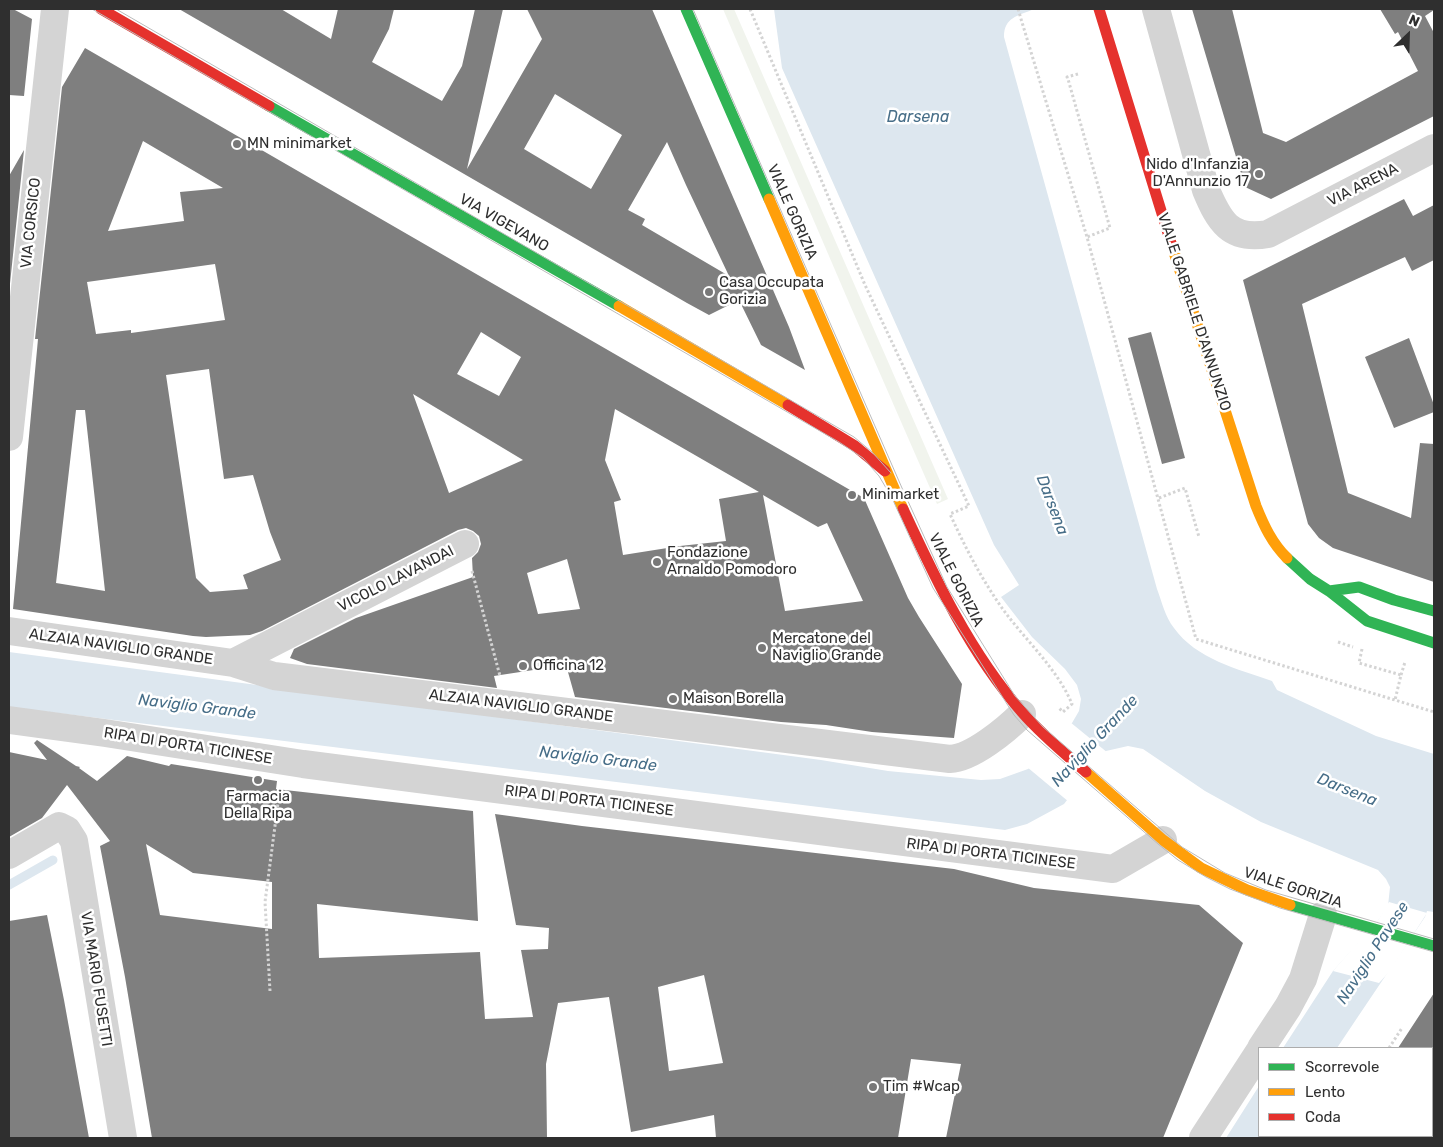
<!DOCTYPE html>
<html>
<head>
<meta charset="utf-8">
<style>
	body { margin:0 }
	#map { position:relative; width:1443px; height:1147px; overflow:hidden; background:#fff; font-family:Rubik,sans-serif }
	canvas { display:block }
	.frame { position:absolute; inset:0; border:10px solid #2f2f2f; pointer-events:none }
	.legend { position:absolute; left:1258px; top:1047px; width:175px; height:90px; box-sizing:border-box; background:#fff; border:1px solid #acacac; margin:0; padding:6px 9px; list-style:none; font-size:15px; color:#2f2f2f }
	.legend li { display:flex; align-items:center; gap:10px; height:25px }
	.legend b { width:25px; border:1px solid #acacac }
	.north { position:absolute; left:1383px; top:10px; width:50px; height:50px; -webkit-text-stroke:4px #fff; paint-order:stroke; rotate:24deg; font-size:14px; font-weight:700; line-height:20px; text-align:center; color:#2f2f2f }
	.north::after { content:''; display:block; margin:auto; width:18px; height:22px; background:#2f2f2f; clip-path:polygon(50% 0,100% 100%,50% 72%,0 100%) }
</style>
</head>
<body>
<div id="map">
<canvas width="1443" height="1147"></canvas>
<div class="frame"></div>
<ul class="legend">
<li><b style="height:6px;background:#30b455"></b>Scorrevole</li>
<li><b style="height:6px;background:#ff9f0a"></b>Lento</li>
<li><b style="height:6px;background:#e5322d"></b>Coda</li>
</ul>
<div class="north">N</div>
</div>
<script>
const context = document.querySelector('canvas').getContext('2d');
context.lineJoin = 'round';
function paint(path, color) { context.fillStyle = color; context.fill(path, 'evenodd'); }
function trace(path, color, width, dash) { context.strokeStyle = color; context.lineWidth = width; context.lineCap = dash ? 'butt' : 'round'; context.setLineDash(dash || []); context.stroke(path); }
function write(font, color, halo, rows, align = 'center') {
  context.font = font + ' Rubik,sans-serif'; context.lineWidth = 5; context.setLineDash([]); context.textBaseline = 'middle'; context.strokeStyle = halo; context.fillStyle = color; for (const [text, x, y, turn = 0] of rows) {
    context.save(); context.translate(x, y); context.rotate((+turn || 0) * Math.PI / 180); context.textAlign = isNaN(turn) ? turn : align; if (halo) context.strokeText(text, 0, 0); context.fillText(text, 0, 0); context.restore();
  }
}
const green = new Path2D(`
	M723,9H734L948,499L937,504L850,305Z`);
const water = new Path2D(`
	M774,9H1034C1018,16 1004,17 1004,37L1157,589C1162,602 1165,617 1174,628C1196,659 1238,669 1272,681L1277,690L1376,736L1434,754V912L1427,911L1425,917C1396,961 1366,1004 1337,1048H1283L1333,971L1377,922L1388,906L1390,887L1386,879L1378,870L1261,822L1205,791L1143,749L1128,746L1106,751L1101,756L1064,804L1027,824L1005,830L9,707V652L821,760L888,771L981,780L1000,779L1028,769L1038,761L1072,723L1079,711L1081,699L1077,685L1065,669L1032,637L1001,597L1019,585L994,545L782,68Z
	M1259,1086V1136H1280L1278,1138H1226Z`);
const pier = new Path2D(`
	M1070,722L1108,753L1103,758L1069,802L1027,767Z
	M1389,902L1427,913L1390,971L1379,983L1333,971L1366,933L1377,922Z`);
const stream = new Path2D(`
	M9,885L53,860`);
const building = new Path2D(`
	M9,9H13L32,19L24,96L9,95Z
	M179,9H281L331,39L338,9H394L389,29L372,62L442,101L462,66L475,9H503L467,169L542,39L527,9H652L789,327L805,370L761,345L739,300L709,315L687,303ZM555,94L622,135L591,189L524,149ZM667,142L686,185L729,276L642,225L645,219L628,210Z
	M1192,9H1232L1263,133L1286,142L1418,71L1398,32L1395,34L1380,9H1434V10L1425,16L1434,33V116L1271,199L1245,187Z
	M85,48L864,498L908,598L919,617L962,684L954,738L872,732L826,725L781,722L575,697L566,665L494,676L497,688L307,664L290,658L294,649L356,618L473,577L472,558L478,552L481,544L479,536L473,531L466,528L458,530L262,631L250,635L206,637L193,636L13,609L38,339H35L62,87ZM143,141L223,188L180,192L184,221L108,231ZM215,264L225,320L131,333V330L96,334L87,282ZM481,332L521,357L499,396L457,374ZM209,369L224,479L253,475L270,532L281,560L243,575L248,589L210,592L196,578L166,375ZM413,394L523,460L449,493ZM615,409L759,492L719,499L726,541L680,546L623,555L614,502L621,500L605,460ZM76,410H85L105,591L56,583ZM763,495L818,527L827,523L863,601L785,611ZM567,559L580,609L538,614L527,573Z
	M24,150L9,293V176Z
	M1404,199L1413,216L1434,205V260L1412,271L1405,257L1302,304L1348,493L1411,518L1420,443L1434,444V582L1333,548L1319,538L1308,524L1243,280Z
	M1151,332L1185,458L1162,464L1128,338Z
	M1409,338L1434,405V412L1394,428L1365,357Z
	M37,740L76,766L80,767L79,768L97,781L127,756L169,766L171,764L277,781L276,789L473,811L478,921L317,904L319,958L480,952L485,1019L533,1017L521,950L548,949L549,928L516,925L495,814L582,826L954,869L1034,888L1199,905L1243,943L1163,1138H946L961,1064L911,1059L898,1138H716L714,1115L631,1132L609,997L558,1003L546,1064L547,1138H152L125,977L100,846L110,841L67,785L42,818L9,837V752L47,760L34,743ZM146,844L193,873L272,882V929L160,915ZM704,975L723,1063L669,1071L658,987Z
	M47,915L64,1000L89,1138H9V921Z
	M1434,993V1048H1398Z`);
const path = new Path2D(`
	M750,9L865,285L969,506L950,514C965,547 981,578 1002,608C1025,640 1057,668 1072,704L1063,712L1058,707
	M1018,9L1087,237L1196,639L1434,712
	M1078,74L1067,77L1068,79L1110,228L1087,237
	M1159,498L1185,488L1199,537
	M472,571L500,676
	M1338,642L1353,647
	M1362,649L1359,663L1401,675L1395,700
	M1401,675L1405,662
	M270,991L265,902L278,803
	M1389,1048L1402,1028`);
const street = new Path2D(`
	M1156,9L1206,190C1219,221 1230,241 1268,234L1434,148
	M9,437L55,9
	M9,631L233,663L274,676L950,759C972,758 1006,730 1022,714
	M233,663L465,544
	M9,720L105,733L303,764L1113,869L1163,840
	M9,855L59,826L67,830L74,841L123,1138
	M1261,1048L1288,1007L1303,979L1323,915
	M1203,1138L1259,1052`);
const fast = new Path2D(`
	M686,9L769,199
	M269,106L619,306
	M1287,558L1310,579L1329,591L1367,621L1434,643
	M1329,591L1359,587L1394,600L1434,611
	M1290,905L1434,946`);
const slow = new Path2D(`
	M769,199L903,509
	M1171,243L1256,506C1264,526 1272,543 1287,558
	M619,306L788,405
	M1086,772L1163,840L1201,868L1247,890L1290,905`);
const jam = new Path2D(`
	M101,9L269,106
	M1099,9L1171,243
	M788,405L855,446L885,471
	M903,509C936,580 970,653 1022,712C1041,734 1064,753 1086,772`);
const tram = new Path2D(`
	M92,9L839,442L863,458L879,476L892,498L933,588L1014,715L1027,730L1158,844L1178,860L1206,877L1230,889L1280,908L1434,952
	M116,9L854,437L872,452L891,473
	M693,9L902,488L947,587L1015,696L1043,727L1182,847L1225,873L1266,890L1434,939`);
const markers = [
	[237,144,5,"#787878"],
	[1259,174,5,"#787878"],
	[709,292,5,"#787878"],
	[852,495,5,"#787878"],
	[657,562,5,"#787878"],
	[762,648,5,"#787878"],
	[523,666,5,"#787878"],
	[673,699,5,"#787878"],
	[258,780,5,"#787878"],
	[873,1087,5,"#787878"]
];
const poiNames = [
	["MN minimarket",247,144],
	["Nido d'Infanzia",1249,165,"right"],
	["D'Annunzio 17",1249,182,"right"],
	["Casa Occupata",719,283],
	["Gorizia",719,300],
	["Minimarket",862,495],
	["Fondazione",667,553],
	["Arnaldo Pomodoro",667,570],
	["Mercatone del",772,639],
	["Naviglio Grande",772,656],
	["Officina 12",533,666],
	["Maison Borella",683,699],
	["Farmacia",258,797,"center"],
	["Della Ripa",258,814,"center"],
	["Tim #Wcap",883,1087]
];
const streetNames = [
	["VIA ARENA",1363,185,-27],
	["VIALE GORIZIA",792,212,66],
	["VIA CORSICO",31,223,-84],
	["VIA VIGEVANO",504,223,30],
	["VIALE GABRIELE D'ANNUNZIO",1194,312,72],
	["VICOLO LAVANDAI",396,579,-27],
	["VIALE GORIZIA",956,580,63],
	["ALZAIA NAVIGLIO GRANDE",121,647,8],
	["ALZAIA NAVIGLIO GRANDE",521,706,7],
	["RIPA DI PORTA TICINESE",188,746,9],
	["RIPA DI PORTA TICINESE",589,801,7],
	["RIPA DI PORTA TICINESE",991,854,7],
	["VIALE GORIZIA",1293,888,18],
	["VIA MARIO FUSETTI",96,979,81]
];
const waterNames = [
	["Darsena",918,117],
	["Darsena",1052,505,69],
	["Naviglio Grande",197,707,7],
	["Naviglio Grande",1095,741,-47],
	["Naviglio Grande",598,759,7],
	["Darsena",1347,790,22],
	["Naviglio Pavese",1373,953,-57]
];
paint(green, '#f1f4ed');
paint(water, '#dde7ef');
paint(pier, '#fff');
trace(stream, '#dde7ef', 9);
paint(building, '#7f7f7f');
trace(path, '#d4d4d4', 3, [2.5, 2.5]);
trace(street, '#d4d4d4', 28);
trace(fast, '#30b455', 11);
trace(slow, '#ff9f0a', 11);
trace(jam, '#e5322d', 11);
trace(tram, '#bbb', 1);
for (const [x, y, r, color] of markers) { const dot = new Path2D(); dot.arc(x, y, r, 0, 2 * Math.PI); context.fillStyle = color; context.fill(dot); trace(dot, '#fff', 2); }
write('15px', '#2f2f2f', '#fff', poiNames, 'left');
write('15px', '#2f2f2f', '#fff', streetNames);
write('italic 16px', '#476e88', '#fff', waterNames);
</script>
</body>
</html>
